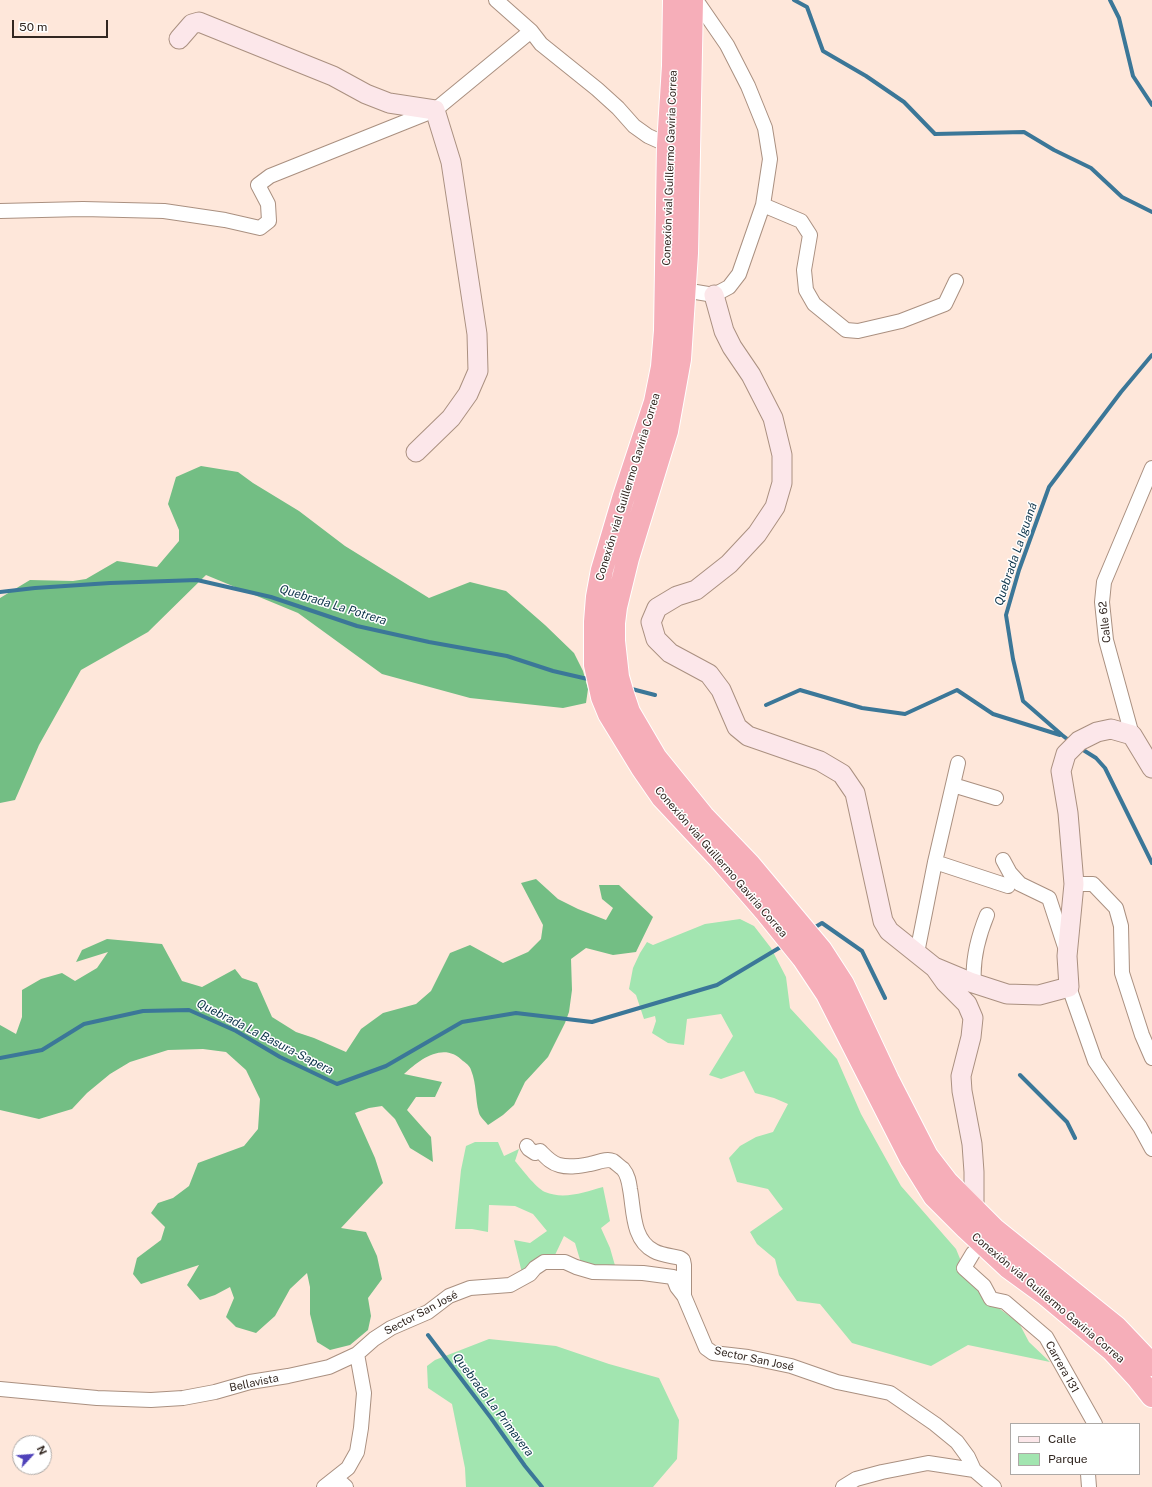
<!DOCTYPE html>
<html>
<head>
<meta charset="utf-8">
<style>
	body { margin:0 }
	#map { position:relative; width:1152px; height:1487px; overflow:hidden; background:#fee7da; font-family:"Public Sans",sans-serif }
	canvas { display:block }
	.legend { position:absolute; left:1010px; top:1423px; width:130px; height:52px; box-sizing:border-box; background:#fff; border:1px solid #ada9a6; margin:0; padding:5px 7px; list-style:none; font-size:12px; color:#322721 }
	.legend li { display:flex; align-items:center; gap:8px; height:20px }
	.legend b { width:20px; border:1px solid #ada9a6 }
	.north { position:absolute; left:12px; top:1435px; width:40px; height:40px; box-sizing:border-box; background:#fff; border:1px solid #ada9a6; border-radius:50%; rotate:64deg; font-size:11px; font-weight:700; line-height:16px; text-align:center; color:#322721 }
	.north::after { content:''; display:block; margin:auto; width:14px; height:18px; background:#4f42ba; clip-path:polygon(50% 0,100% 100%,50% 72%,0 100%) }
	.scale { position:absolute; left:12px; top:20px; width:96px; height:18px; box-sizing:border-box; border:2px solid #322721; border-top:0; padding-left:5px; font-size:12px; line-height:14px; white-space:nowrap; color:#322721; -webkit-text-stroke:3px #fff; paint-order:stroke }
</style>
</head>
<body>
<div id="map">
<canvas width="1152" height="1487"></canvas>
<ul class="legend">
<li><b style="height:5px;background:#fce7ea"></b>Calle</li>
<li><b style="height:11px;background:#a2e5b0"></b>Parque</li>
</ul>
<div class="north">N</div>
<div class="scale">50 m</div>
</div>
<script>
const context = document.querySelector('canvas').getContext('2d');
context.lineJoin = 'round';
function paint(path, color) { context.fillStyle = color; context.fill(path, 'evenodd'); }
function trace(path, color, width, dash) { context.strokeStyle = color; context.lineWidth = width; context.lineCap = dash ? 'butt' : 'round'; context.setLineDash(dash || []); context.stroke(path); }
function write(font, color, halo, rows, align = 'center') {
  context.font = font + ' "Public Sans",sans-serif'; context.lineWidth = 3; context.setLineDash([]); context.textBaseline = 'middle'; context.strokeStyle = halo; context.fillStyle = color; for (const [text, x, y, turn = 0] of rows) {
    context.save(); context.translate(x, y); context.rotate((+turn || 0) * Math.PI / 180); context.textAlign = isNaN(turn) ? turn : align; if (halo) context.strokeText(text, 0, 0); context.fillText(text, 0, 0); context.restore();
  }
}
const green = new Path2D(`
	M740,919L754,926L771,948L786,977L790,1008L837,1059L861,1114L901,1186L956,1249L970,1283L989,1301L1019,1323L1029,1342L1050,1362L968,1345L931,1366L852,1343L820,1304L797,1301L779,1275L775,1259L757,1244L750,1232L783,1209L768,1189L737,1182L729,1158L740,1146L756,1137L773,1132L788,1104L774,1098L755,1093L744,1071L721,1079L709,1075L733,1036L721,1014L687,1019L684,1045L668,1043L652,1033L656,1021L655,1016L644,1019L636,995L629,989L633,968L640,953L647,942L653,945L705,924Z
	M475,1142H498L504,1156L519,1149L515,1161C522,1169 535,1187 545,1192C564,1200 585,1192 603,1187L610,1221L601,1228L610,1248L616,1269L581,1263L575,1243L564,1236L555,1255L522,1273L514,1240L530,1243L547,1231L533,1214L515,1206L489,1205L488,1232L472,1229H455L461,1170L466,1146Z
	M489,1339L556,1346L609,1364L659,1378L679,1420L677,1459L653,1487H466L465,1468L452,1404L428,1388L427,1366L435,1360Z`);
const forest = new Path2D(`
	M201,466L238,472L253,483L299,511L345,546L429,598L470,582L506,591L545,625L574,653L583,671L588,689L586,703L563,708L470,698L382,674L298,613L206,575L148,632L81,670L39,745L15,800L0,803V598L30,580L73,581L86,579L117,561L157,567L179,541V530L168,504L176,477Z
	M536,879L558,899L578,909L606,920L613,908L602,899L599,885H619L653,917L636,952L613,955L586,948L571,959L572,990L569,1012L565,1023L548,1057L525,1082L514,1105L503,1115L488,1125C485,1121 480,1117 479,1113C475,1099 477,1085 471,1070C470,1066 466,1063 463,1061C444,1041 420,1059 404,1074L442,1082L435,1097H416L407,1110L431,1137L433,1162L410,1148L395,1119L382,1106L369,1108L355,1113L375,1158L383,1183L341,1228L366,1232L377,1256L382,1279L368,1298L371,1316L368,1330L350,1345L330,1350L317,1342L310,1314V1287L307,1273L290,1289L275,1316L256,1333L236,1327L226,1317L234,1298L230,1287L215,1295L200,1300L187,1285L199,1265L141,1284L133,1274L137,1258L161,1240L165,1227L151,1213L158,1203L173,1198L189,1186L198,1163L244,1146L258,1129L260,1099L246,1070L226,1052L203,1049L168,1050L130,1062L110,1074L87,1093L72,1109L39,1119L0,1110V1025L16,1034L22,1017V990L41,979L62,973L75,981L97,968L108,952L76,962L82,950L107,939L162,944L182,981L202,987L235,969L242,978L257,983L272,1017L296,1032L314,1038L346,1052L361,1029L383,1013L416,1004L431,991L450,953L470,945L503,963L528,952L541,939L543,925L521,883Z`);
const stream = new Path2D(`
	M794,0L807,7L823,51L866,76L904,102L935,134L1024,132L1054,150L1091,168L1122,197L1152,212
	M1110,0L1119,18L1133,76L1152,105
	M0,592L35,588L110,583L197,580L271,597L357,626L429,642L507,656L553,671L592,680
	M628,688L655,695
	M766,705L800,690L862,708L905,714L957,690L993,714L1060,735
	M1071,742L1062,735L1023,701L1013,659L1006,615L1019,570L1049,487L1121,392L1152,355
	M1080,748L1096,758L1105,768L1152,863
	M812,929L822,923L862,951L885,998
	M0,1058L42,1050L84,1024L143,1011L189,1010L236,1031L280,1057L337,1084L386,1066L462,1022L516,1013L592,1022L717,985L784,945
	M1020,1075L1067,1122L1075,1138
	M428,1335L491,1418L525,1466L542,1487`);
const street = new Path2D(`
	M496,0L531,31L541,44L597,89L618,108L634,126L648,136L668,145
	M763,205L801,221L810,235L804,270L806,290L814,304L846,330L858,331L901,321L945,304L956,281
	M0,211L83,209L164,211L225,220L260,228L269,221L268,204L258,185L270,176L435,110L531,31
	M684,290L714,295L729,287L739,274L763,205L770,159L765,128L748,86L727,45L696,0
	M1132,735L1106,640L1102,602L1104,582L1152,468
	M953,785L996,798
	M1003,860L1010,873L1020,884L1049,898L1066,950
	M935,862L1008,886
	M1074,884H1093L1116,908L1121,926L1122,973L1142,1035L1152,1058
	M917,953L935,862L958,763
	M974,983C972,959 978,937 987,915
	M1069,987L1095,1061L1140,1127L1152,1149
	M527,1146L529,1149L535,1153L540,1151C546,1157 551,1163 559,1165C569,1168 580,1166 590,1164C597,1163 606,1158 613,1161C616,1163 620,1167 623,1169C628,1175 629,1182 630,1189C634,1210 632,1240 654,1251C661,1255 672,1256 680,1258L683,1260L684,1265V1296
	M973,1253L964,1268L984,1286L991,1299L1005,1302L1046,1337L1095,1424
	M357,1354L374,1339L391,1328L428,1312L449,1296L470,1288L510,1285L530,1274L535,1268L544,1262H565L576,1267L593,1272L643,1273L673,1277L677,1287L684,1296L706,1348L713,1353L748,1357L791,1366L837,1382L890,1393L935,1424L957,1442L968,1457L974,1470L994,1487
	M0,1389L97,1398L151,1400L183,1398L215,1392L250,1382L288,1376L329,1367L357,1354L364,1393L361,1428L357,1452L348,1468L324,1487
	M1088,1474L1089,1487
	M336,1478L346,1487
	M843,1487L856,1479L882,1472L928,1463L974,1470`);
const secondary = new Path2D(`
	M179,39L192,24L199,22L333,76L366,94L389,103L435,110L451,162L477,334L478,371L468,394L451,418L416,452
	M714,295L724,331L732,347L751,375L773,418L782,455V483L775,507L757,534L729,564L696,590L677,596L657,608L651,622L656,639L670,653L709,674L721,690L737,727L748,736L820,761L842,774L855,793L883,921L889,931L934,967L970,982L1007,994L1039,995L1069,987L1067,956L1074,884L1068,813L1061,771L1066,754L1079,741L1097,732L1111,729L1132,735L1152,768
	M935,968L945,982L967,1004L973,1018L971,1037L961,1076L962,1091L972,1144L974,1172V1210`);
const highway = new Path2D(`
	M674,0L673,66L668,145L665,331L662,367L655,402L623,499L602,570L597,597L595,622V665L602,697L609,714L642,768L662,797L720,859L766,912L803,958L827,994L911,1159L934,1196L966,1228L1008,1267L1045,1294L1112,1350L1137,1377L1152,1396
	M692,0L687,253L680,359L667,431L628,558L616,607L614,623V641L618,677L623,694L629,712L656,758L703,816L749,864L821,950L843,984L888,1080L927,1156L947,1182L994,1229L1116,1327L1152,1365`);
const streetNames = [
	["Conexión vial Guillermo Gaviria Correa",670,168,-88],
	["Conexión vial Guillermo Gaviria Correa",628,487,-73],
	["Calle 62",1105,622,-96],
	["Conexión vial Guillermo Gaviria Correa",721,862,49],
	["Conexión vial Guillermo Gaviria Correa",1048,1298,40],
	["Sector San José",421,1313,-28],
	["Sector San José",754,1359,12],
	["Carrera 131",1062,1367,61],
	["Bellavista",254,1383,-12]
];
const waterNames = [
	["Quebrada La Iguaná",1016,554,-71],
	["Quebrada La Potrera",333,605,17],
	["Quebrada La Basura-Sapera",265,1037,27],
	["Quebrada La Primavera",493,1405,53]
];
paint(green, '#a2e5b0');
paint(forest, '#73be84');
trace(stream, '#3b7798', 4);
trace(street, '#aa9080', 16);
trace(secondary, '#aa9080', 21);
trace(highway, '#fff', 24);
trace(street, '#fff', 14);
trace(secondary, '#fce7ea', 19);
trace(highway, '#f6aeb9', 22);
write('11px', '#322721', '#fff', streetNames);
write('italic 12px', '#0d344a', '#fff', waterNames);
</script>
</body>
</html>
